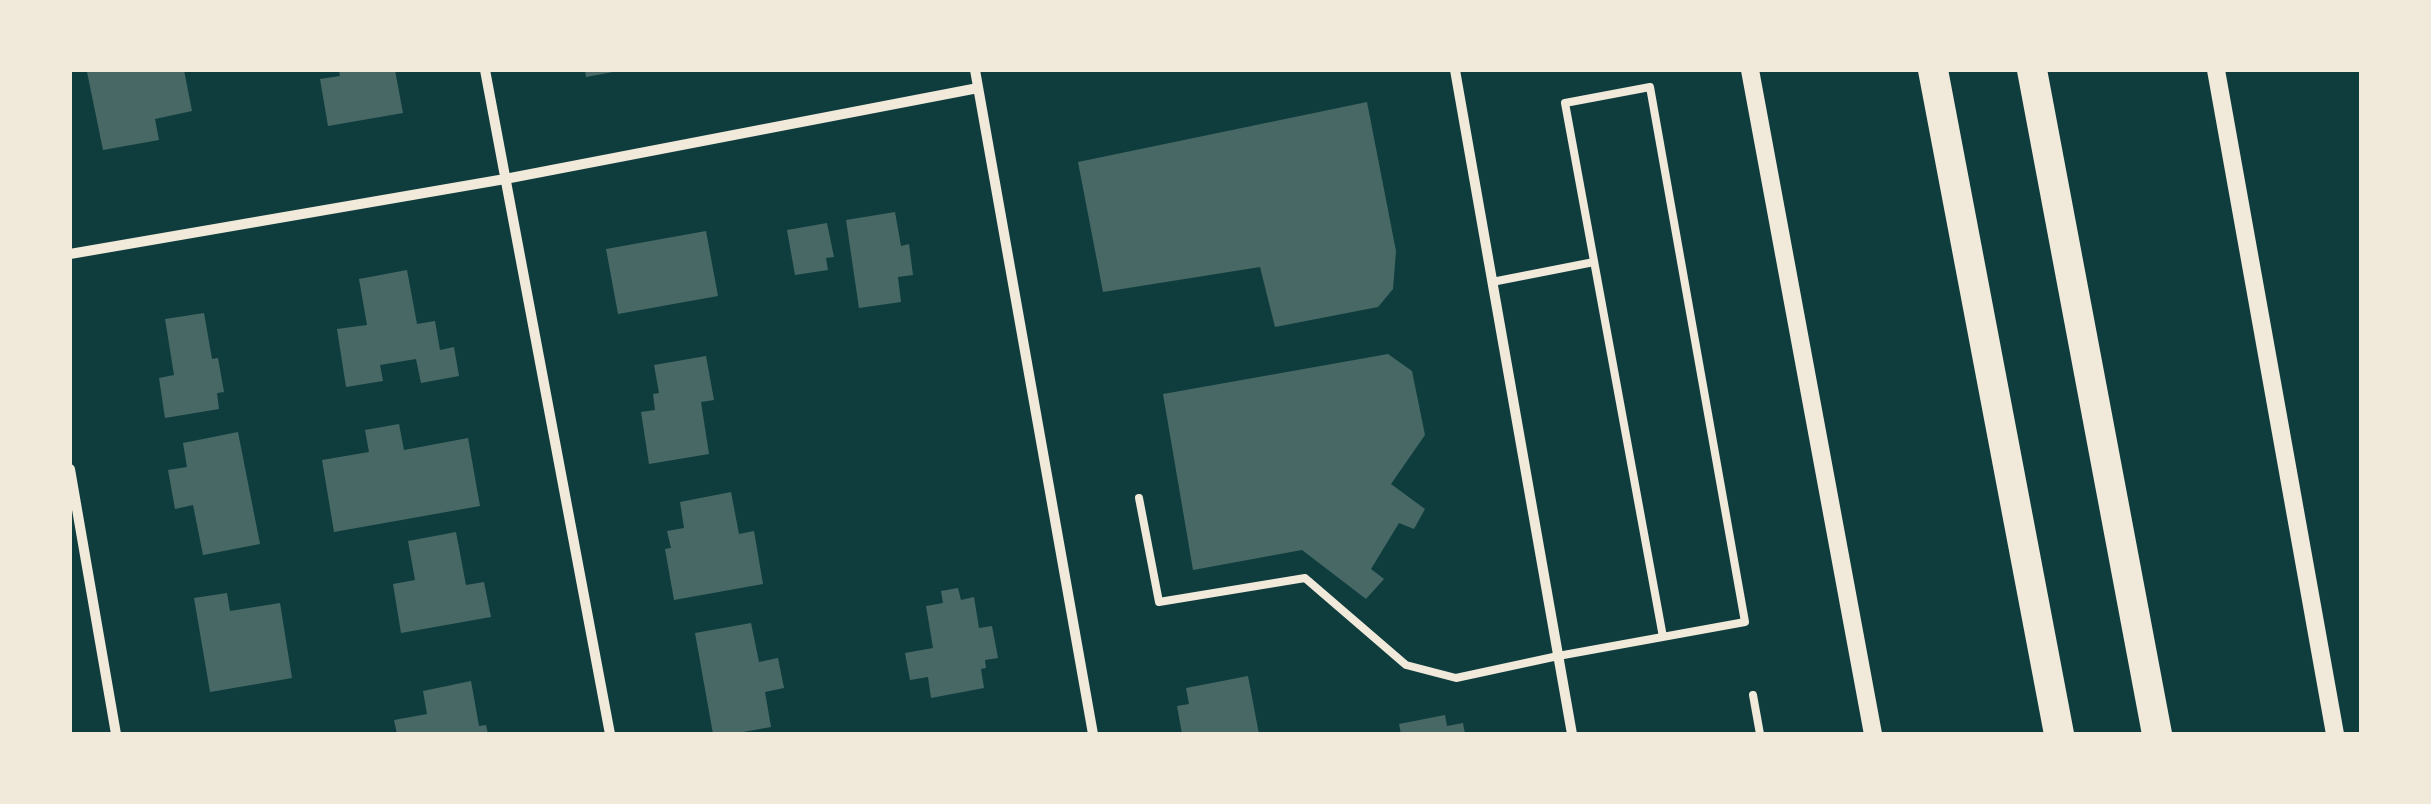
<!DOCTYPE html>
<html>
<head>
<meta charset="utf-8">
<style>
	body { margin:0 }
	#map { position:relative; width:2431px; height:804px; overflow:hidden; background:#0f3d3e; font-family:"PT Sans",sans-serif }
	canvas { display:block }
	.frame { position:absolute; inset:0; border:72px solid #f1e9da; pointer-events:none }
</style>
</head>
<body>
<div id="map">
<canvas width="2431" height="804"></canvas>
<div class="frame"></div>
</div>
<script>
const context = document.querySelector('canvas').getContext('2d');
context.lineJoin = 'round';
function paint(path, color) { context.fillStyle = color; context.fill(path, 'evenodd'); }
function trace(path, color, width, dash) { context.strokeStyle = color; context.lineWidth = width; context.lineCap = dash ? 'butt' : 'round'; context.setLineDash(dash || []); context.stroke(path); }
const building = new Path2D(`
	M96,70H184L192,111L155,119L159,140L103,150L87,72Z
	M339,70H395L403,113L328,126L320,79L340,76Z
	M585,70H613V72L586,77Z
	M1367,102L1396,251L1393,289L1378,307L1275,327L1260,267L1103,292L1078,162Z
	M895,212L901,246L909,244L913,275L898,277L901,302L859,308L846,220Z
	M827,223L834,257L826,258L828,270L795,275L787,230Z
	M706,231L718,296L618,314L606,249Z
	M407,270L417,324L435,321L440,350L454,347L459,376L421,383L416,359L380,365L383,381L346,387L337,329L367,325L359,279Z
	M204,313L212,359L218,358L224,392L217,393L219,409L165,418L159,378L174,375L165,319Z
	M1388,354L1412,371L1425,435L1391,484L1425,509L1414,529L1399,523L1371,569L1384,579L1366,599L1302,550L1193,570L1163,394Z
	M706,356L714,400L701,402L709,454L649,464L641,412L655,410L653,394L659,393L654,365Z
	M399,424L404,450L468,438L480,506L334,532L322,460L369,452L365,430Z
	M238,432L260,544L203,555L193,505L175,509L168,470L187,467L183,443Z
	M731,492L739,534L754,531L763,584L674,600L665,549L671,548L667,531L684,528L680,502Z
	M456,532L466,585L484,582L491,617L401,633L393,584L415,580L408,541Z
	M958,588L961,600L974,597L979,628L992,626L998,658L985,660L986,668L981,669L984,688L931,698L928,677L910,680L905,653L933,648L926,606L943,603L941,591Z
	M227,593L230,611L280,603L292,678L210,692L194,598Z
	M751,623L759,662L778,658L784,688L765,692L771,727L732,734H713L695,633Z
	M1248,676L1259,734H1182L1177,706L1189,704L1186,688Z
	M471,681L479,726L486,725L488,734H397L394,720L427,714L423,691Z
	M1445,715L1447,726L1463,723L1465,734H1401L1399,724Z`);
const service = new Path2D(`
	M1492,282L1594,262
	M1139,498L1159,602L1305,578L1406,665L1456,678L1558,656L1745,622L1650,87L1565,103L1663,637
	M1753,695L1760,734`);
const minor = new Path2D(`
	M485,70L610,734
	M975,70L1093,734
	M1455,70L1572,734
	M70,254L505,179L978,88
	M70,469L116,734`);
const tertiary = new Path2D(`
	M1750,70L1873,734
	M2216,70L2335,734`);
const motorway = new Path2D(`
	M1933,70L2059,734
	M2032,70L2157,734`);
paint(building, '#486865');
trace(service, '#f1e9da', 8);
trace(minor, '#f1e9da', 10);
trace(tertiary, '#f1e9da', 18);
trace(motorway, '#f1e9da', 30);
</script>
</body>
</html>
